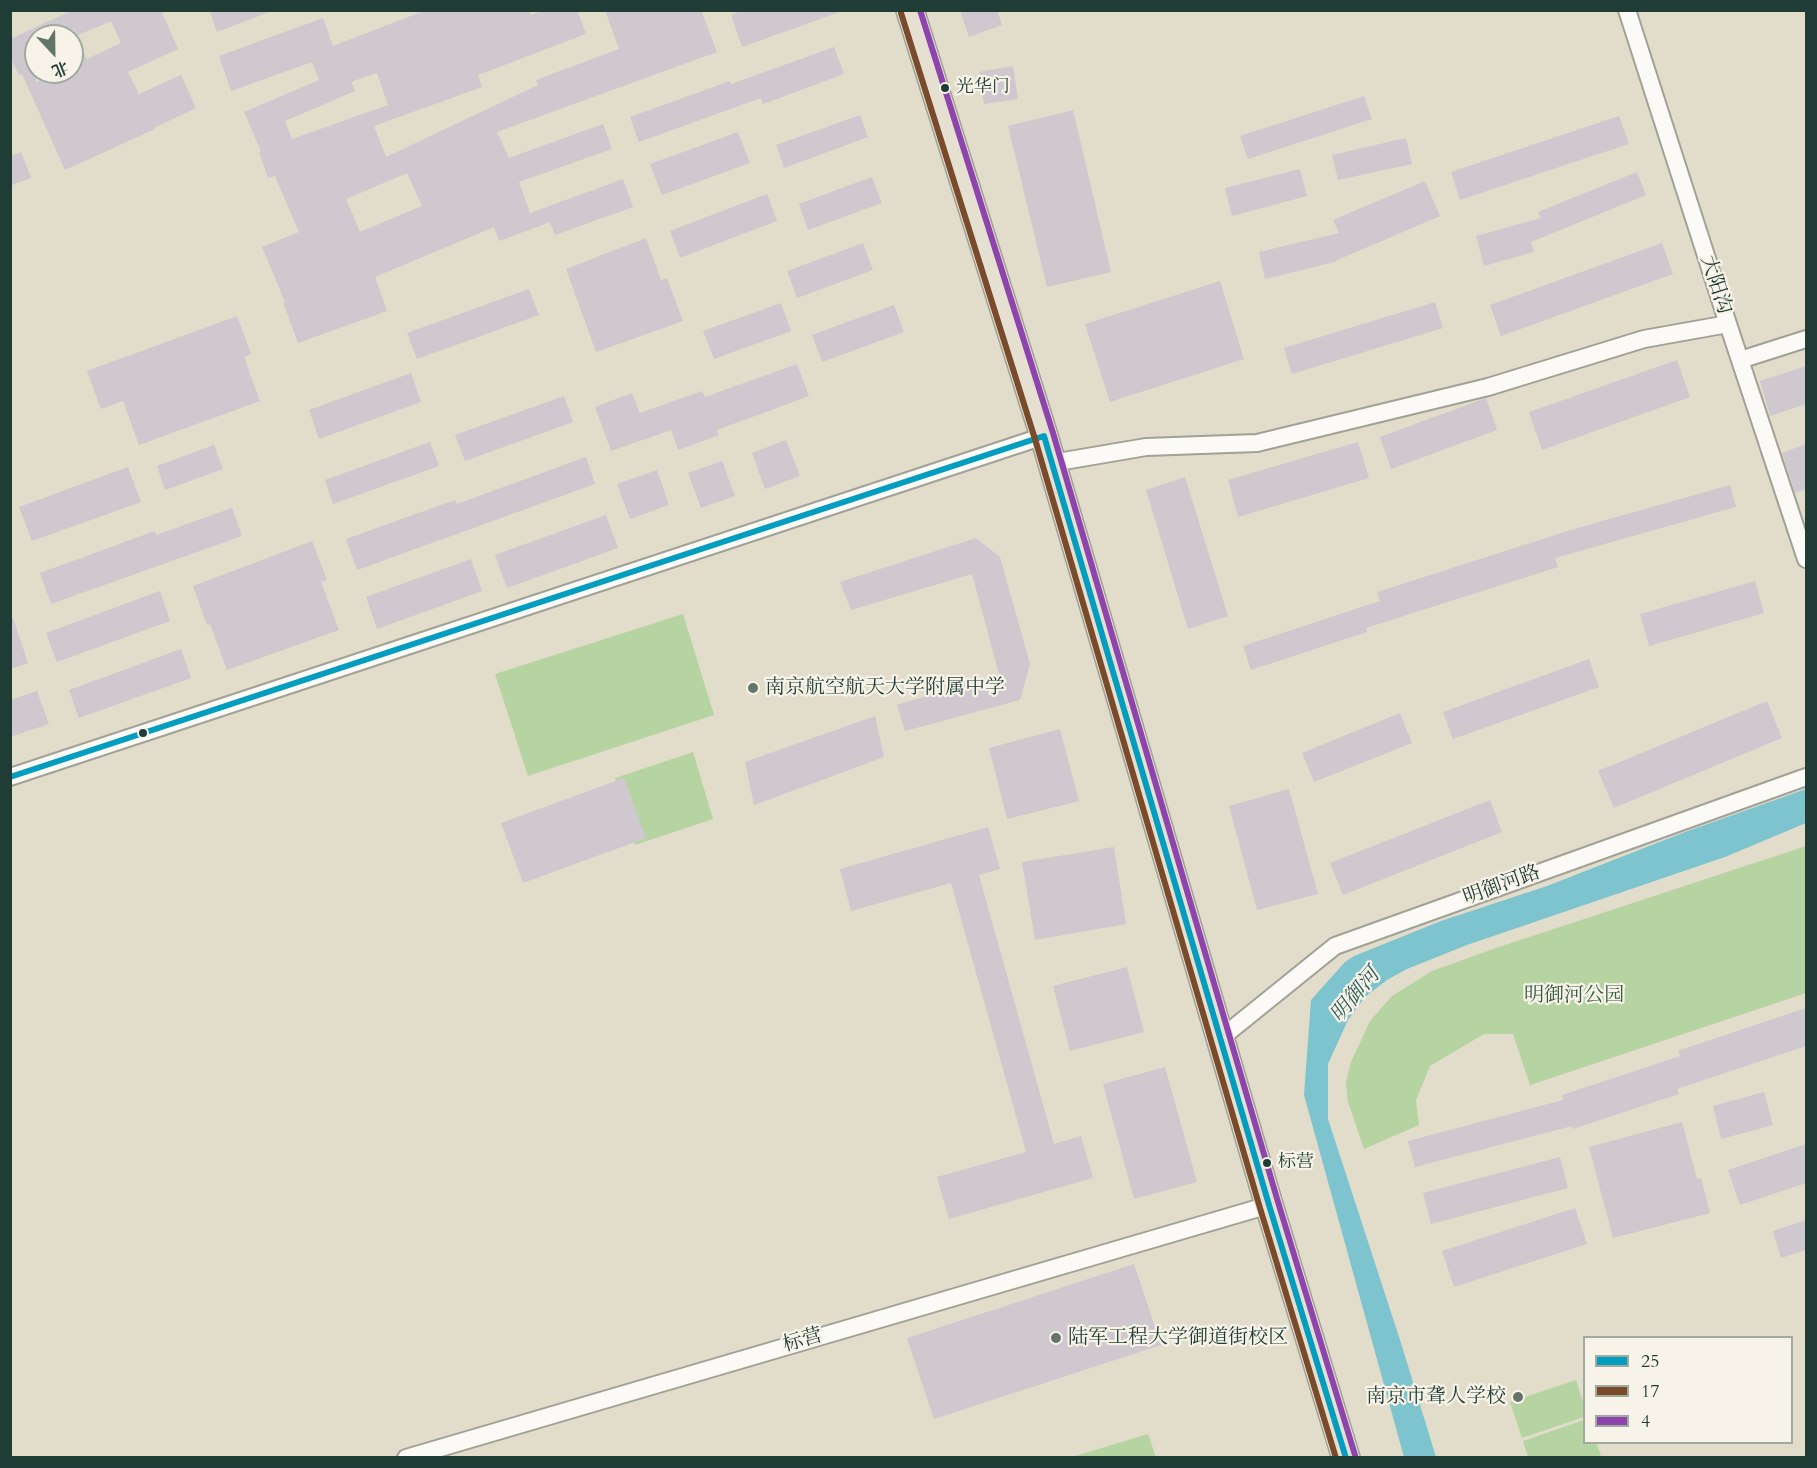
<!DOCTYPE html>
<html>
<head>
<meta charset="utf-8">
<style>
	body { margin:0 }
	#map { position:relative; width:1817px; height:1468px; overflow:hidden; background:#e2dcca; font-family:Cardo,"Noto Serif SC",serif }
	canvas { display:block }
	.frame { position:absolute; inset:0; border:12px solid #1f3d34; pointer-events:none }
	.legend { position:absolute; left:1583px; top:1336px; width:210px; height:108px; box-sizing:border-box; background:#f7f3e8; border:2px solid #a1aaa0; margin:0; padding:8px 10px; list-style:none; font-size:18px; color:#1f3d34 }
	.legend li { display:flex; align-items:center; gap:12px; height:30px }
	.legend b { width:30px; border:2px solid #a1aaa0 }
	.north { position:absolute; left:24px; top:24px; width:60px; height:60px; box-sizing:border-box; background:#f7f3e8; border:2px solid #a1aaa0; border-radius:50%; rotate:158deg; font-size:16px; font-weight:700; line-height:24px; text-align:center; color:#1f3d34 }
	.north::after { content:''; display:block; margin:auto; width:21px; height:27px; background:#637568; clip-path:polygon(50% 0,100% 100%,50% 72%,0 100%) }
</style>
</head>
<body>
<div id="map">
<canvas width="1817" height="1468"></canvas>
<div class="frame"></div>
<ul class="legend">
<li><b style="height:8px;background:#039ebf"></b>25</li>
<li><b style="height:8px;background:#7a4b2a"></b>17</li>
<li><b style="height:8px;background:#8e44ad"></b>4</li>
</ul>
<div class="north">北</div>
</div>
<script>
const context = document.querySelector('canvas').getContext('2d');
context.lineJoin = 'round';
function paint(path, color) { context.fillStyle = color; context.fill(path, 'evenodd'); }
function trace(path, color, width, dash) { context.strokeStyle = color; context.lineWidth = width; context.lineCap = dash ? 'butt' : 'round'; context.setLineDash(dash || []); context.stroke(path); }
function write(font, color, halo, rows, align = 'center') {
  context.font = font + ' Cardo,"Noto Serif SC",serif'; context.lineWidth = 4.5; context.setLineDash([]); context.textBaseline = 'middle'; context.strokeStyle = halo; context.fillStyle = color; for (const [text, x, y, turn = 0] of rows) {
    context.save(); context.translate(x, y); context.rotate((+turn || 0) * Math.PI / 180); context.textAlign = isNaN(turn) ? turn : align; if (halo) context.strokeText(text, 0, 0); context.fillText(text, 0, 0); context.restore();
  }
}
const green = new Path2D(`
	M683,614L714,715L528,776L495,674Z
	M693,752L713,819L635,845L615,778Z
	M1806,846V993L1530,1085L1513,1034H1484L1430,1066L1416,1100L1419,1125L1364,1149L1348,1102L1346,1082L1351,1062L1370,1021L1392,996L1432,971L1496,948Z
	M1576,1380L1584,1405V1417L1522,1438L1510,1402Z
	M1584,1420V1442L1596,1443L1601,1455L1594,1458L1528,1457L1523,1441Z
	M1148,1434L1156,1457H1072Z`);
const water = new Path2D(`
	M1806,789V823L1725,857L1467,945L1407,969L1387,980L1365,997L1348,1020L1328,1064V1119L1401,1343L1436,1457H1404L1304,1095L1311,1000L1345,962L1354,956L1441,921L1547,886L1685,832Z`);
const building = new Path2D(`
	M73,10H161L178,49L128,72L139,94L181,75L196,108L154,128L155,129L65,170L22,74L19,75L10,57V39ZM111,21L121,43L87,59L76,36ZM36,36H72V72H58L36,82Z
	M209,10H269V12L217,32Z
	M426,10H530L531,15L544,10H577L586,34L478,75L482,87L374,126L386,157L538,85L536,80L619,49L605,10H701L717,52L497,132L509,158L603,124L612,149L519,182L530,213L623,179L633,207L555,235L550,222L499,241L494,227L375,277L387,311L298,343L283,302H285L262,247L299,232L275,176L268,178L259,152L261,151L244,112L319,80L312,62L231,91L219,56L323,18L333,46ZM377,73L388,105L292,139L285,121L355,91L351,82ZM407,173L422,206L360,232L346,199Z
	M743,10H839L840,12L742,47L731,15Z
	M960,10H997L1002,25L969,37Z
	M834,47L844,74L763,104L761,98L639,142L630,117L730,81L731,84Z
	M1013,66L1018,99L984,104L979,72Z
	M1364,96L1372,119L1248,159L1240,136Z
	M1073,110L1111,272L1047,287L1008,126Z
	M860,115L868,137L784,168L776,145Z
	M1619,116L1629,144L1460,200L1451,172Z
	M738,132L750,163L662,195L650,164Z
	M1406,138L1412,164L1338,180L1332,155Z
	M21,152L31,178L10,186V156Z
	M1300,169L1307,196L1232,216L1225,188Z
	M1637,172L1646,195L1531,242L1534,252L1484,266L1476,236L1541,218L1538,212Z
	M872,177L882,203L808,230L799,204Z
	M1425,181L1440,216L1335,261V262L1265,279L1259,252L1339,233L1333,220Z
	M767,194L777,221L680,258L670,231Z
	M646,238L661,280L667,278L683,321L596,352L566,269Z
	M863,243L873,270L797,298L787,271Z
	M1662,243L1673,274L1501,336L1490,305Z
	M1220,281L1244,359L1110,402L1085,324Z
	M529,289L539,315L417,359L407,333Z
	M1435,302L1443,328L1292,374L1284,348Z
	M781,303L791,331L714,359L703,331Z
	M894,305L904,332L822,362L812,335Z
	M237,316L251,354L244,357L260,401L139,445L123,401L101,409L87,371Z
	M1677,360L1690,397L1542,450L1529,412Z
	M797,364L809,396L717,430L719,435L678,450L671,430L611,451L595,407L632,393L640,413L702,391L705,397Z
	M1806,366V404L1770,416L1760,381Z
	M411,373L421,402L319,439L309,410Z
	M564,396L573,422L465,461L455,435Z
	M1486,398L1497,430L1391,469L1380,437Z
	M786,440L800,476L765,489L752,453Z
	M430,442L439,466L333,504L325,480Z
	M1358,442L1369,478L1238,517L1228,480Z
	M1806,444V489L1795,493L1782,453Z
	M214,445L223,469L165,490L157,466Z
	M586,457L595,484L357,570L346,539L455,500L457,504Z
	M722,461L735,496L701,508L688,473Z
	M128,467L141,502L32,541L19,507Z
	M657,470L669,505L630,519L617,484Z
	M1185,477L1228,616L1188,629L1146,490Z
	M1730,485L1736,507L1555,558L1558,567L1366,628L1367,632L1251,670L1243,646L1380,601L1377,592L1574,529Z
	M232,508L242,536L51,604L40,573L155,531L156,535Z
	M606,515L618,548L507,588L495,555Z
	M976,538L1000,557L1030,664L1020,700L905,731L897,705L999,674L972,574L851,610L840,582Z
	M312,541L327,580L321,582L339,630L227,670L210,624L207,625L193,586Z
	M471,559L482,591L377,629L366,597Z
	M1755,581L1764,613L1649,646L1640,614Z
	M160,591L170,621L57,662L46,633Z
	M13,618L28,663L10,669V619Z
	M181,649L191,678L79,718L69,690Z
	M1589,659L1599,687L1453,739L1443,712Z
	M37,691L49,724L10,737V700Z
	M1767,701L1782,738L1614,808L1598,771Z
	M1400,713L1412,743L1314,782L1302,753Z
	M875,716L884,757L754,805L745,762Z
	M1060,729L1079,801L1007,819L989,748Z
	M624,778L646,838L523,883L501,823Z
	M1289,789L1318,894L1257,910L1229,806Z
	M1490,800L1502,832L1343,895L1330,863Z
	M988,827L1000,869L979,875L1054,1144L1081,1136L1093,1178L949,1219L937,1177L1026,1152L951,883L851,911L840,869Z
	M1114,847L1126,924L1035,940L1022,862Z
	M1127,967L1144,1032L1070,1051L1053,986Z
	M1806,1008V1046L1677,1089L1679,1094L1573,1129L1572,1126L1415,1167L1408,1141L1563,1100L1562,1095L1680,1056L1678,1051Z
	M1165,1067L1197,1182L1134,1199L1103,1084Z
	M1764,1092L1773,1125L1721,1139L1713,1106Z
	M1682,1122L1697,1179L1701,1178L1710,1213L1613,1238L1589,1147Z
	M1806,1144V1183L1740,1205L1728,1170Z
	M1560,1157L1568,1188L1431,1224L1423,1193Z
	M1575,1208L1587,1244L1454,1287L1442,1251Z
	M1806,1220V1250L1781,1258L1773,1231Z
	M1134,1264L1161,1345L934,1419L907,1338Z`);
const street = new Path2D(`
	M1627,10L1728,324L1806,559
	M1740,360L1806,339
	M1052,463L1146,447L1257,443L1488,387L1644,339L1728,324
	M10,777L1044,436
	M1221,1038L1335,946L1806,777
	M406,1458L1269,1205`);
const primary = new Path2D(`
	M910,10L1044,436L1269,1205L1346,1458`);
const bus1 = new Path2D(`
	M10,777L1044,436L1269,1205L1346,1458`);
const bus2 = new Path2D(`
	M901,13L1035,439L1260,1208L1336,1458`);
const bus3 = new Path2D(`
	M920,10L1053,433L1278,1202L1355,1455`);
const markers = [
	[945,88,5,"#1f3d34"],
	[753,688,6,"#637568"],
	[143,733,5,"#1f3d34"],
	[1267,1163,5,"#1f3d34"],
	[1056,1338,6,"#637568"],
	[1518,1397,6,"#637568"]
];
const busNames = [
	["光华门",956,88],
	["标营",1278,1163]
];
const streetNames = [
	["大阳沟",1715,285,72],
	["明御河路",1502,886,-20],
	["标营",803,1341,-16]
];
const poiNames = [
	["南京航空航天大学附属中学",765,688],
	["陆军工程大学御道街校区",1068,1338],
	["南京市聋人学校",1506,1397,"right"]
];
const parkNames = [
	["明御河公园",1574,996]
];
const waterNames = [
	["明御河",1356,996,-50]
];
paint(green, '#b6d4a2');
paint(water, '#7ec4cf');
paint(building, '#cfc8ce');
trace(street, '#a1a196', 20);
trace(primary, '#a1a196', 30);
trace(street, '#fbfaf7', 16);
trace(primary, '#e5e0d2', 27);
trace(bus1, '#039ebf', 6);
trace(bus2, '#7a4b2a', 6);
trace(bus3, '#8e44ad', 6);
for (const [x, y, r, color] of markers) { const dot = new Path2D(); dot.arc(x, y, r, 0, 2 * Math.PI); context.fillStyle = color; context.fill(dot); trace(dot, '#f7f3e8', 2); }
write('18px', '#1f3d34', '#f7f3e8', busNames, 'left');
write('20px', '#1f3d34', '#f7f3e8', streetNames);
write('20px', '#1f3d34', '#f7f3e8', poiNames, 'left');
write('20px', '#365a43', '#f7f3e8', parkNames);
write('italic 21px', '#2c5c5b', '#f7f3e8', waterNames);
</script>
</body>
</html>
